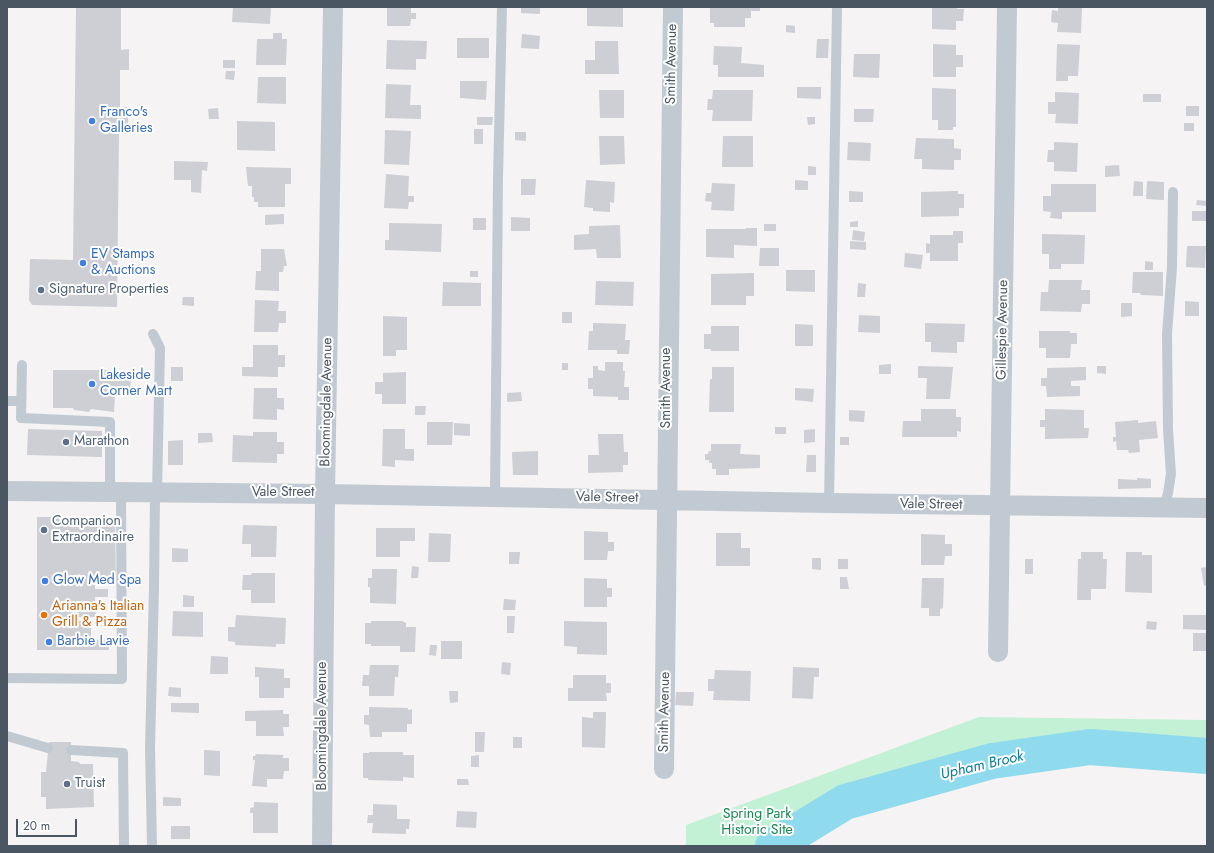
<!DOCTYPE html>
<html>
<head>
<meta charset="utf-8">
<style>
	body { margin:0 }
	#map { position:relative; width:1214px; height:853px; overflow:hidden; background:#f5f3f3; font-family:Jost,sans-serif }
	canvas { display:block }
	.frame { position:absolute; inset:0; border:8px solid #4a5661; pointer-events:none }
	.scale { position:absolute; left:16px; top:819px; width:61px; height:18px; box-sizing:border-box; border:2px solid #4a5661; border-top:0; padding-left:5px; font-size:12px; line-height:14px; white-space:nowrap; color:#4a5661; -webkit-text-stroke:3px #fff; paint-order:stroke }
</style>
</head>
<body>
<div id="map">
<canvas width="1214" height="853"></canvas>
<div class="frame"></div>
<div class="scale">20 m</div>
</div>
<script>
const context = document.querySelector('canvas').getContext('2d');
context.lineJoin = 'round';
function paint(path, color) { context.fillStyle = color; context.fill(path, 'evenodd'); }
function trace(path, color, width, dash) { context.strokeStyle = color; context.lineWidth = width; context.lineCap = dash ? 'butt' : 'round'; context.setLineDash(dash || []); context.stroke(path); }
function write(font, color, halo, rows, align = 'center') {
  context.font = font + ' Jost,sans-serif'; context.lineWidth = 4; context.setLineDash([]); context.textBaseline = 'middle'; context.strokeStyle = halo; context.fillStyle = color; for (const [text, x, y, turn = 0] of rows) {
    context.save(); context.translate(x, y); context.rotate((+turn || 0) * Math.PI / 180); context.textAlign = isNaN(turn) ? turn : align; if (halo) context.strokeText(text, 0, 0); context.fillText(text, 0, 0); context.restore();
  }
}
const green = new Path2D(`
	M979,717L1207,720V755L1154,749L1097,737L1031,739L964,760L863,806L806,813L765,846H686V825Z`);
const river = new Path2D(`
	M773,846L845,802L992,761L1090,747L1207,756`);
const building = new Path2D(`
	M76,7H121V50L129,49V70H120V107H128V134H119L117,307L32,305L29,300L30,259L73,260Z
	M233,7H271L270,24L232,22Z
	M387,7H411V13H416V19H411L410,26H387Z
	M521,7H540V14L521,13Z
	M587,7H623V27L587,26Z
	M710,7H760V11H751V18H745V27H714V23H710Z
	M932,7H957V9H964L963,21H956V30L932,29Z
	M1058,7H1082L1081,33L1057,32L1058,23L1051,22L1052,10L1058,11Z
	M786,25L795,26V33L786,32Z
	M273,33H282V39H287L286,65H256L257,39H273Z
	M522,34L540,36L539,49L521,48Z
	M457,38H489V58H457Z
	M817,39H829L828,58H816Z
	M387,40L427,41L426,59H416V70L386,69Z
	M595,41H618L619,74H585V60H595Z
	M933,44L956,45V55H963V67H956V77H933Z
	M1057,44L1080,45L1078,76H1068V81H1056Z
	M714,46L742,47L741,63L764,65V77H718V65H713Z
	M854,54H880L879,78L853,77Z
	M223,60H235V68H223Z
	M226,71H235L234,80L225,79Z
	M258,77H286V104L257,103Z
	M460,81H487L486,100L460,98Z
	M386,84L411,85L410,105H421V119L385,118Z
	M797,87H821V99L797,98Z
	M932,88L956,89V127H953V130H938V120H932Z
	M599,90H624V118H600Z
	M713,90H753L752,121H712L713,110H707L708,99H712Z
	M1055,92L1079,93L1078,124L1055,123L1056,114H1048V102H1055Z
	M1143,94H1161V102H1143Z
	M1186,106H1199V116H1186Z
	M218,108L219,119H209L208,109Z
	M854,109H874L873,122H854Z
	M477,117H493L492,125H477Z
	M807,117H815V124L808,125Z
	M237,121L275,122V151L237,150Z
	M1184,123H1194V131H1184Z
	M474,129H483V144H474Z
	M385,130L411,131L409,165L384,164Z
	M515,132H526V141L515,140Z
	M599,136H624L625,164L600,165Z
	M723,136H753V167H722Z
	M916,138L954,139V148L961,149V160H954V170L922,169V159H914Z
	M848,142L871,143L870,161L847,160Z
	M1054,142L1078,143L1077,172L1054,171V162H1047L1048,150H1054Z
	M174,161L208,162L207,171L202,170L201,193L191,192V180H174Z
	M1119,165L1120,176L1105,177V166Z
	M808,166L816,167V175H808Z
	M246,167L291,168V184H285V207H258V202H254V197H252V186H248Z
	M386,174L409,176L408,196H414V202H409L408,209L384,208Z
	M521,179H536L535,195H521Z
	M586,180L615,182L614,203L610,202V212L593,211V208L584,207Z
	M795,180L808,181V190H795Z
	M1134,181L1143,182V196H1133Z
	M1147,181L1164,182V200L1146,199Z
	M712,183L735,184L734,211L711,210L712,202L705,201L706,193H711Z
	M1051,184H1096V212H1062V219L1050,218L1051,212L1043,211V196H1051Z
	M849,191L863,192V202H849Z
	M958,191V194H964V208H959V216L921,217V192Z
	M1197,200L1207,201V206L1196,205Z
	M1192,211H1207V221H1192Z
	M284,214V224L265,225V215Z
	M511,217L530,218V231H511Z
	M473,218H486V230H473Z
	M858,221V227H850V222Z
	M389,223L442,224L441,252L385,250V240H389Z
	M764,224H776V231H764Z
	M620,225L621,258H597L596,249L574,250V235L589,234V226Z
	M746,228H757V246L734,245V258L706,257V229H746Z
	M853,230L865,232L864,241L852,240Z
	M953,231H963V243H958V261H930V253H926V243L930,244V235H953Z
	M1042,234L1085,235L1084,264H1061V269H1049V254H1042Z
	M850,241L866,242V250L850,249Z
	M1187,246H1206L1205,268L1186,267Z
	M760,248H779V266H759Z
	M261,249H284L287,266H284L283,272H279V291L255,290L256,271H261Z
	M905,253L923,255L921,269L904,267Z
	M1145,261L1153,262V270H1145Z
	M786,270H815V292L786,291Z
	M470,271H478V277H470Z
	M1133,272H1163V296L1141,295L1140,293H1132Z
	M754,273V296H746V305H711V274Z
	M1049,280H1082L1081,290H1090V304H1082L1081,312L1040,311L1041,292H1048Z
	M596,281L634,282L633,306L595,305Z
	M443,282L481,283V306H442Z
	M858,283L866,284L865,297H857Z
	M183,297H194V306L182,305Z
	M255,300L279,301L278,311H286V323H279L278,332H254Z
	M1185,301L1199,302V316H1185Z
	M1121,303H1132V316L1121,317Z
	M562,312H572V323H562Z
	M859,315L880,316V333L858,332Z
	M383,316L407,317V350H396V356H383Z
	M593,323L626,324L625,340H630L629,354H617V350H588L589,331H593Z
	M925,323L965,324L964,342H957V353L931,352V342H925Z
	M795,324L813,325V346H795Z
	M711,326H739V351H711V349H704V334H711Z
	M1039,331H1070V333H1077V344H1071L1070,358H1046V348H1039Z
	M253,345H278V355H285V367H278V377L242,376V367H253Z
	M605,362H623V371H625L624,387H629V400H618V397L593,396V389H588V378H593V366H598V370L605,371Z
	M562,363H568V370H562Z
	M891,364V374H879V365Z
	M918,366L953,367L950,399H926L927,378H918Z
	M1097,366H1106V374L1097,373Z
	M171,367H183V381H171Z
	M712,367H734V412H709L710,379H712Z
	M1086,367V380L1071,381V386H1080V396L1047,397L1046,386H1041V378H1047V368Z
	M53,370H115L131,372L130,396L115,395L114,412L91,409L89,412L74,410L73,408H53Z
	M406,372V404H382V394H375V382H383V373Z
	M254,388H277V398H284V410L277,409V420L253,419Z
	M795,388L814,389L813,402L795,400Z
	M521,392L522,401L507,402V393Z
	M415,406H426L425,415H415Z
	M921,409H956V417H961V432L957,431V437H902L903,421H921Z
	M1045,409L1084,410V428H1089L1088,438L1045,439V427H1040V420H1045Z
	M849,410L865,411L864,422L849,421Z
	M1138,420V423L1156,421L1158,438L1139,440L1140,452L1129,453L1128,450H1117L1116,441L1113,442V437H1116L1115,422Z
	M427,422H453L452,445H427Z
	M454,423L470,424V436L454,435Z
	M775,427H786V434H775Z
	M28,429L102,431V457L27,455Z
	M383,429H405V449H414V461L395,460V467L382,466Z
	M815,429V442L804,443V430Z
	M253,432H277V442H284V454H277V463L232,462L233,435L253,436Z
	M198,433H212L213,442L198,443Z
	M598,434H623L624,452H628V465H623V472L588,473V455H599Z
	M840,437H849V445H840Z
	M183,440V465H168V441Z
	M711,444H741L740,454L760,455V468L729,469V475H716V469H712V463H709V460H705V454H708L709,451H711Z
	M538,451V475H513L512,452Z
	M807,455H816V472H806Z
	M1137,478L1151,479V488L1118,489V479L1137,480Z
	M37,517H115L116,581H95V589H108V597H95L96,617H79V621H87V626H91V640L109,639V650H37Z
	M243,525L277,526L276,557H251V544H242Z
	M376,528H415V541H400V557H376Z
	M584,531L608,532V542H614V551H608L607,560H584Z
	M429,533L451,534L450,562H428Z
	M716,533H741V548H750V566H716Z
	M921,534L945,535V544H952V556H945L944,565H921Z
	M172,548L188,549V562H172Z
	M509,552H520L519,564H509Z
	M1081,552H1103V559H1107L1106,589H1091V600H1077L1078,559H1081Z
	M1126,552H1142V555H1152V593L1125,592Z
	M812,558H821V570L812,569Z
	M838,559H848V569H838Z
	M1025,559H1033V574H1025Z
	M412,566L419,567L418,578H411Z
	M1207,567V585L1204,586L1201,568Z
	M372,569H397L396,604L370,603V587H368V578H372Z
	M252,573H275V603H251V590H242L243,575H251Z
	M840,577H847L849,589H840Z
	M584,578L607,579V588H612V597H607V607H584Z
	M922,578H944L943,608L940,609V616H929V608H921Z
	M183,595L194,596V607H183Z
	M504,599L516,600L515,610H503Z
	M173,611L203,612V637L172,636Z
	M236,615L286,618L285,644H276V647L235,645V642L228,641V627H235Z
	M1183,615H1206V630L1183,629Z
	M507,616H515L514,633H507Z
	M371,621H402L406,623V627H416L415,652H400V646H371V644H365V623H371Z
	M564,621L607,622V655L577,654V647L564,646Z
	M1147,621L1157,622L1156,630L1146,629Z
	M1193,633H1207V651H1193Z
	M441,641H462V659H441Z
	M430,645H437L436,656L429,655Z
	M211,656L228,657V674H210Z
	M502,662L511,663L510,675L501,674Z
	M370,665H399L398,677H395L394,696H369V686H362L363,675H369Z
	M255,667L284,669V678H290V688H284V698H259V677H255Z
	M793,667L819,668V677H814L813,699L792,698Z
	M715,670L751,671L750,701L713,700L714,691H708V679H714Z
	M573,675H606V683H611V693H606L607,701H568V688H573Z
	M169,687L181,688V697L168,696Z
	M449,691H458V702L450,703Z
	M676,692H694L693,706L675,705Z
	M171,703H199V713L171,712Z
	M369,707L408,708V710L412,709V724H407V732H382V737H370L369,725L364,724V715H369Z
	M283,710V714H289V727H283L284,736H256V721H245V711Z
	M593,712H606L605,748L582,747V717L593,718Z
	M475,732H485L484,752H475Z
	M513,737H522V748H513Z
	M49,742H71V761L79,762L80,764H93L94,807L46,809V797H41V772H46Z
	M204,750L220,751V776L204,775Z
	M369,752H403V755H414V778L403,777V781L368,780V778H363V753H369Z
	M256,754L283,755V758H289V771H284L283,779H267V787L252,786L255,760H253V756H255Z
	M479,755V767H471V756Z
	M457,779H468L469,785H457Z
	M163,797L181,798V806H163Z
	M254,802L278,803V833H253V813H250V808L254,807Z
	M373,804L397,805V819H410L409,829H406V834L372,833L373,823H367L368,815H373Z
	M457,811L477,812L476,828L456,827Z
	M171,826H190V839H171Z`);
const service = new Path2D(`
	M153,334L160,348L157,493
	M22,365L21,418L110,422V493
	M7,401H21
	M495,496L498,178L502,7
	M829,503L837,7
	M1164,507L1168,493L1171,474L1168,429L1167,334L1172,267L1173,192
	M7,678L122,679L121,493
	M7,736L48,748
	M71,750L123,753L124,846
	M152,846L150,748L154,588L155,493`);
const minor = new Path2D(`
	M7,491L325,494L829,503L1207,508
	M998,652L1007,7
	M664,769L673,7
	M322,846L325,494L333,7`);
const markers = [
	[92,121,4,"#3f7fe0"],
	[83,263,4,"#3f7fe0"],
	[41,290,4,"#5c6f8a"],
	[92,384,4,"#3f7fe0"],
	[66,442,4,"#5c6f8a"],
	[44,530,4,"#5c6f8a"],
	[45,581,4,"#3f7fe0"],
	[44,615,4,"#e8710a"],
	[49,642,4,"#3f7fe0"],
	[67,784,4,"#5c6f8a"]
];
const streetNames = [
	["Smith Avenue",672,64,-89],
	["Gillespie Avenue",1003,330,-89],
	["Smith Avenue",667,388,-90],
	["Bloomingdale Avenue",327,402,-89],
	["Vale Street",283,493],
	["Vale Street",607,498,1],
	["Vale Street",931,505,1],
	["Smith Avenue",665,712,-89],
	["Bloomingdale Avenue",323,726,-90]
];
const shopNames = [
	["Franco's",100,113],
	["Galleries",100,129],
	["EV Stamps",91,255],
	["& Auctions",91,271],
	["Lakeside",100,376],
	["Corner Mart",100,392],
	["Glow Med Spa",53,581],
	["Barbie Lavie",57,642]
];
const serviceNames = [
	["Signature Properties",49,290],
	["Marathon",74,442],
	["Companion",52,522],
	["Extraordinaire",52,538],
	["Truist",75,784]
];
const foodNames = [
	["Arianna's Italian",52,607],
	["Grill & Pizza",52,623]
];
const parkNames = [
	["Spring Park",757,815],
	["Historic Site",757,831]
];
const waterNames = [
	["Upham Brook",982,766,-13]
];
paint(green, '#c3f1d5');
trace(river, '#90daee', 36);
paint(building, '#cdcfd5');
trace(service, '#c1cad2', 10);
trace(minor, '#c1cad2', 20);
for (const [x, y, r, color] of markers) { const dot = new Path2D(); dot.arc(x, y, r, 0, 2 * Math.PI); context.fillStyle = color; context.fill(dot); trace(dot, '#fff', 1.5); }
write('14px', '#4a5661', '#fff', streetNames);
write('14px', '#366cbe', '#fff', shopNames, 'left');
write('14px', '#4e5e75', '#fff', serviceNames, 'left');
write('14px', '#c56008', '#fff', foodNames, 'left');
write('14px', '#17864f', '#fff', parkNames);
write('italic 15px', '#0c7c9b', '#fff', waterNames);
</script>
</body>
</html>
